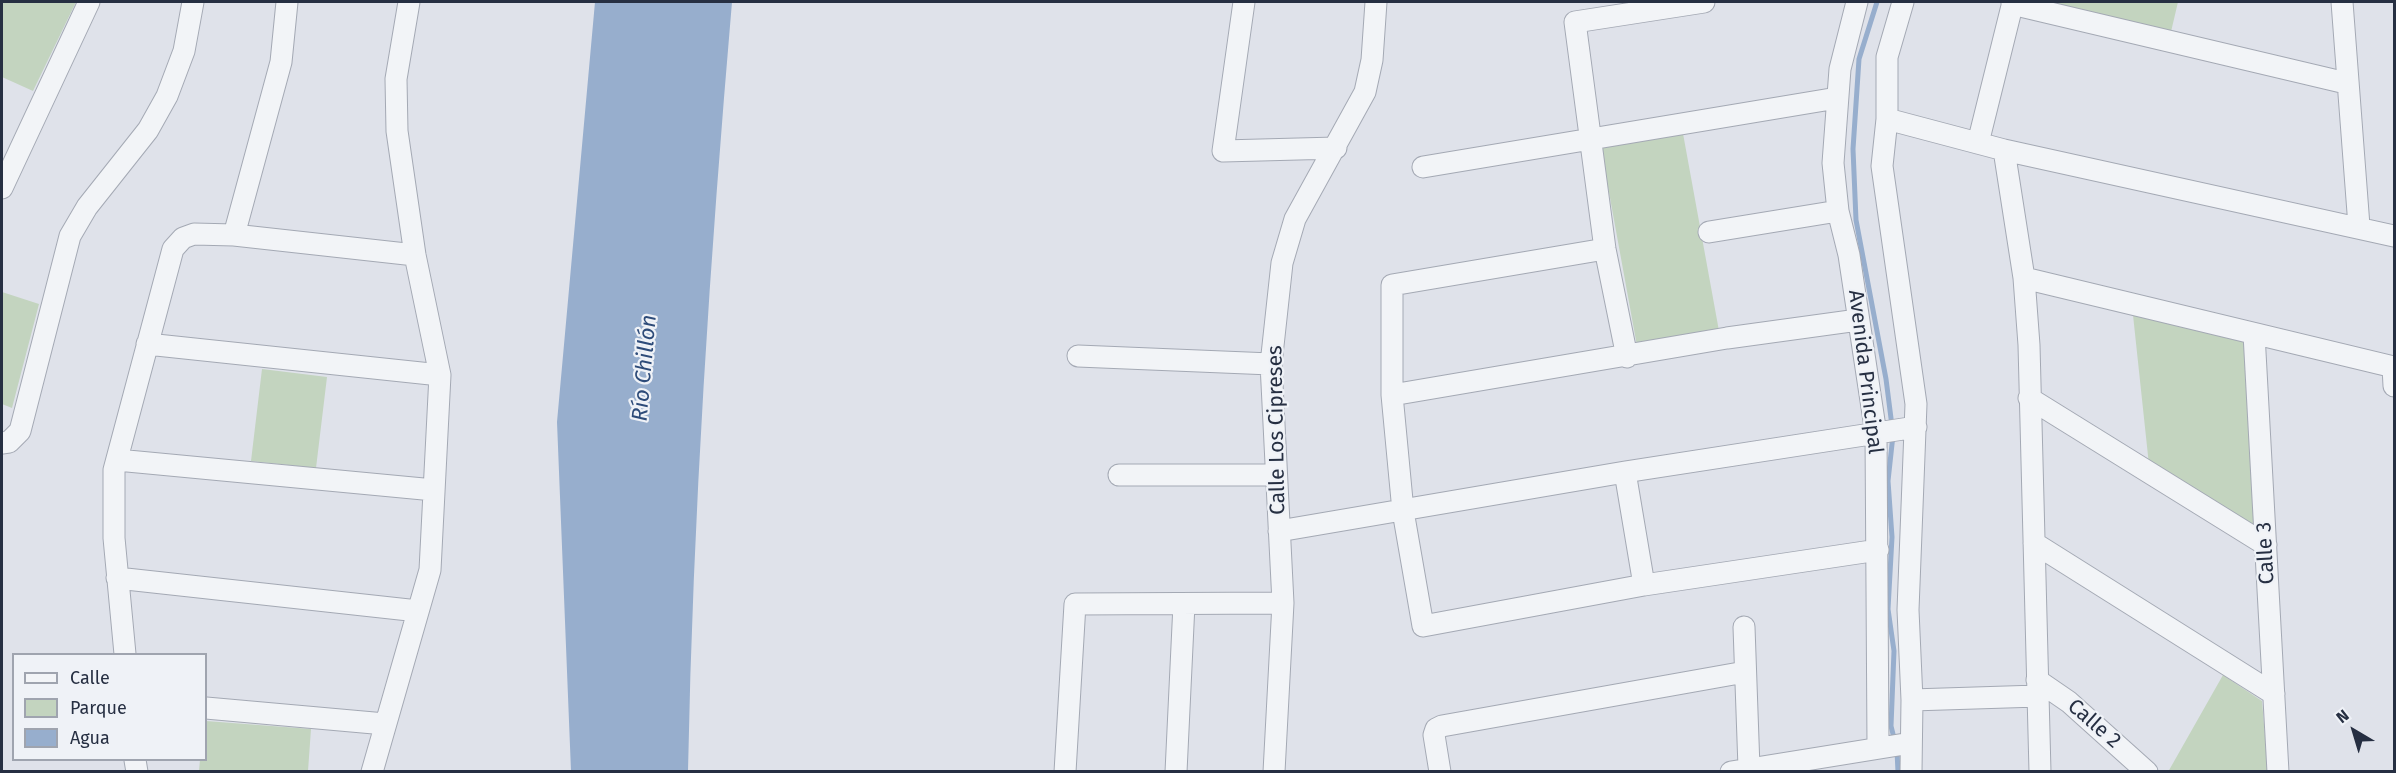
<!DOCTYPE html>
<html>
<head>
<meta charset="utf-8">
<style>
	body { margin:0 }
	#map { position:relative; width:2396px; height:773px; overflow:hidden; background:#dfe2ea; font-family:"Fira Sans",sans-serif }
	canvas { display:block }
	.frame { position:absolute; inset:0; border:3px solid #262f42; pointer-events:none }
	.legend { position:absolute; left:12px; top:653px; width:195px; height:108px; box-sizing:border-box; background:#eff2f7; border:2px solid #9fa4af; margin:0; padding:8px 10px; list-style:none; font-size:18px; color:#262f42 }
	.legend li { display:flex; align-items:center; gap:12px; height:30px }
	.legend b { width:30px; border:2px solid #9fa4af }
	.north { position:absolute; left:2324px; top:701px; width:60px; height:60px; -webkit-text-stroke:4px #eff2f7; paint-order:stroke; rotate:322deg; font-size:16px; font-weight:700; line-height:24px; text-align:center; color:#262f42 }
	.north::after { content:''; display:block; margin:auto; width:21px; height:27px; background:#262f42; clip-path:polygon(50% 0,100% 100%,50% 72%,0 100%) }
</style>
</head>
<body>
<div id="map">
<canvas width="2396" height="773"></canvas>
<div class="frame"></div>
<ul class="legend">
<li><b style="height:8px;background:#f2f4f7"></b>Calle</li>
<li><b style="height:16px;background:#c3d4bf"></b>Parque</li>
<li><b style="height:16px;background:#97aecd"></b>Agua</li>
</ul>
<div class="north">N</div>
</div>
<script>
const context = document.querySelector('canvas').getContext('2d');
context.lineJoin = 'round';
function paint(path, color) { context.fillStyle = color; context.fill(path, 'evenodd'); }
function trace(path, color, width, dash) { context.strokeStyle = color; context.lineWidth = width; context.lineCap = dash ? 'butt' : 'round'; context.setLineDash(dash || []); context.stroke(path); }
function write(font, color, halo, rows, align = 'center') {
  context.font = font + ' "Fira Sans",sans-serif'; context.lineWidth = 4.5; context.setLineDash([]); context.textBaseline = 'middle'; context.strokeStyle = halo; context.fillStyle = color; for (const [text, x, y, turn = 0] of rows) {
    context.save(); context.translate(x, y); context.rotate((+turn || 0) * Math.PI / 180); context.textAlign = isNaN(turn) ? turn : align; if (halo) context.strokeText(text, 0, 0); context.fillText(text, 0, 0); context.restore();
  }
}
const green = new Path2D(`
	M2,2H76L33,91L2,77Z
	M2029,2H2178L2170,36Z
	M1682,128L1719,331L1637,346L1600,143Z
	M2,292L39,304L12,408L2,404Z
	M2133,315L2246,341L2256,530L2149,465Z
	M262,369L327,377L316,468L251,461Z
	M2223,675L2262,701L2268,771L2168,772Z
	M206,721L311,729L308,771H199L200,760H206Z`);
const water = new Path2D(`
	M595,2H732C710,258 693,514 688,771H571L557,422Z`);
const stream = new Path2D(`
	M1877,2L1859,59L1853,149L1856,220L1886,379L1892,426
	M1893,435L1888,481L1892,537L1888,609L1894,651L1891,726L1895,742
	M1897,751L1898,772`);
const street = new Path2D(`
	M1244,2L1223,151L1336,148
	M1857,2L1840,69L1833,163L1838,211L1849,255L1876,434L1878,746
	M1903,2L1887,57V119L1882,166L1916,404L1908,610L1912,700L1911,772
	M2342,2L2359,226
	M2012,4L2346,83
	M1887,119L2004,150L2394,236
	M1978,143L2013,2
	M2004,150L2024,278L2029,345L2040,772
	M1423,167L1837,98
	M2,188L89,2
	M1709,232L1838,211
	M234,235L281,62L287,2
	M1605,249L1392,285V395L1403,511L1423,626L1644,585L1878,550
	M2024,278L2394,367
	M2254,334L2278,772
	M147,344L440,375
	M1078,356L1271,364
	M1627,357L1605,249L1575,22L1704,2
	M2393,367L2394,386
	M1392,395L1727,338L1858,320
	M2029,398L2266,545
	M2,443L9,442L20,431L70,236L87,207L148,130L167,96L184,51L193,2
	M117,460L434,490
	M1625,472L1644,585
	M1119,475H1276
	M1279,531L1625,472L1916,427
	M2034,543L2274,694
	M117,578L418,611
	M1744,627L1749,768
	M125,654L114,538V470L173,249L183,238L194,234L234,235L415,255
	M2037,680L2069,702L2147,772
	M1912,700L2038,696
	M206,708L385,724
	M135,760L137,772
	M372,772L430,570L440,375L415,255L397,131L396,79L409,2
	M1065,772L1075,604L1283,603
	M1176,772L1184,604
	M1274,772L1283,603L1271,364L1282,263L1295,219L1365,92L1372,60L1376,2
	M1440,772L1434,735L1436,729L1442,726L1745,672
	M1731,772L1911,743`);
const streetNames = [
	["Avenida Principal",1865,372,83],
	["Calle Los Cipreses",1277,430,-91],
	["Calle 3",2266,553,-93],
	["Calle 2",2094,724,41]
];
const waterNames = [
	["Río Chillón",645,368,-85]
];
paint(green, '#c3d4bf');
paint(water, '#97aecd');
trace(stream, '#97aecd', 5);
trace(street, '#a4a9b4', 23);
trace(street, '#f2f4f7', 21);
write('21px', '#262f42', '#eff2f7', streetNames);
write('italic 22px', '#2d4b79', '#eff2f7', waterNames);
</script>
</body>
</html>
